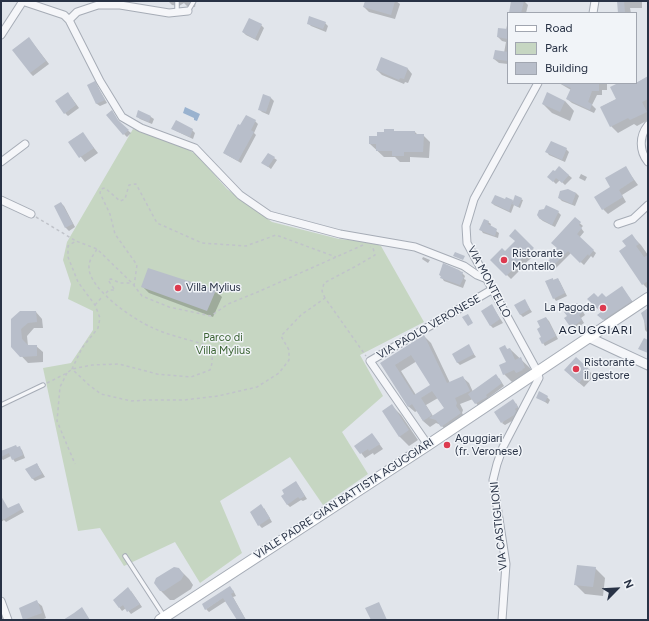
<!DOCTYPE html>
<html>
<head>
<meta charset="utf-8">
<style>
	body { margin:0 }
	#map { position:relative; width:649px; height:621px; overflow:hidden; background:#e1e5eb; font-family:Figtree,sans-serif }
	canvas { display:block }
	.frame { position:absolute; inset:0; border:2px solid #283245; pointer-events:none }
	.legend { position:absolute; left:507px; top:12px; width:130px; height:72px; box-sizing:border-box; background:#f1f4f8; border:1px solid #a1a6b0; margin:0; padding:5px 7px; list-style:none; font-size:12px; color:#283245 }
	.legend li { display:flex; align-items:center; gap:8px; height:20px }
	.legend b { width:20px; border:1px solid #a1a6b0 }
	.north { position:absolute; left:597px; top:569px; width:40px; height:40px; -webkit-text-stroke:3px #f1f4f8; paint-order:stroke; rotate:66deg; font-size:11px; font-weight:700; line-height:16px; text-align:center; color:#283245 }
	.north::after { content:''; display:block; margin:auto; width:14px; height:18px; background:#283245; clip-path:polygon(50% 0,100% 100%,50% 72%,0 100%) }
</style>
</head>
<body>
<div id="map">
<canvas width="649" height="621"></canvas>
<div class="frame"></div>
<ul class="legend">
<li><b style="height:5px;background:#fff"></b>Road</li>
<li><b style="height:11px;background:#c6d6c2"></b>Park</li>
<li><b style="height:11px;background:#b8beca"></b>Building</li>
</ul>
<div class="north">N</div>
</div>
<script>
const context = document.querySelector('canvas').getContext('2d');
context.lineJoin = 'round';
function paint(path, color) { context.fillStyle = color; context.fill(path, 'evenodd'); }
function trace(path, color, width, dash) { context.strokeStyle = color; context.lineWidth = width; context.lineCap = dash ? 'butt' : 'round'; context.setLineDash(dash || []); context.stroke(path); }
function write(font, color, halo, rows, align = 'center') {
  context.font = font + ' Figtree,sans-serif'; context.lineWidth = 3; context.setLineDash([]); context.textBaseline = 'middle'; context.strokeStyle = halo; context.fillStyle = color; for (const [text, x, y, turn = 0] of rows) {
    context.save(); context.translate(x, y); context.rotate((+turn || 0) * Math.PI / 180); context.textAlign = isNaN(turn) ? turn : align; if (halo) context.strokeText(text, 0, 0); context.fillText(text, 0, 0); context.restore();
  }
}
const green = new Path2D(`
	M133,129L179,144L197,155L227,189L272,222L339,239L370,242L381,246L424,322L360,355L383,396L342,432L368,474L323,505L290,457L220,501L242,553L200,583L175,542L124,566L100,528L78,531L43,368L71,363L93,330V311L68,299L71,284L63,260L67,242Z`);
const water = new Path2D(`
	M185,107L200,114L197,121L194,120V118L183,113Z`);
const shadow = new Path2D(`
	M168,1H196L195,7L187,6L184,3L179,6L172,5Z
	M366,1H396L400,4L395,19L369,12L364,7Z
	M517,1H524L528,5L526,13H514Z
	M618,1H642V8H630L631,13H619Z
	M508,21V64L499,63L494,59L504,53L506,42L502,41L498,37L506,30Z
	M308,23H325L328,26L326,32L311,26Z
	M261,25L264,28L258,41L246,35L243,32Z
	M32,42L49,64L33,76L30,73Z
	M382,58L408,69L412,74L408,83L405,82L404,84L382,75L377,70Z
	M648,77V120L637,126L634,124L618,133L611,126L601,107L617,99L620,83H636Z
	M559,83H607V90H602V95H597L592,105L596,109L594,113L572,103L567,99L571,90Z
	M89,85L97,86L107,103L100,106L97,104Z
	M264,95L271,98L274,101L269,115L262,112L259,109Z
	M71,97L79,108L68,116L65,113Z
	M565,101L574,111L570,121L552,113L543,104Z
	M114,114L120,124L131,133L127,137L124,134Z
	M137,116L151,117L154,119L152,124L140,119Z
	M255,121L258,124L254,133L256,135L241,163L227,155L224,153L241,126Z
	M173,129L192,130L195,133L193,139L176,131Z
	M393,130L395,132H415L418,135H423L430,142L429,158L410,157V162H400L395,157H384L370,144L385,133Z
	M83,134L98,153L85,162L70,143Z
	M566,149L569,152L565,162L549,155L547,152Z
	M274,158L277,160L271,169L263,163Z
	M559,167L572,178L565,185L560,180L556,184L549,177L555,173Z
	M625,167L638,185L622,195L626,202L608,214L603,209L612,187Z
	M581,174L587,177L585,181L579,178Z
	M567,190L576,193L579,196L575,206L562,201L559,198Z
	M516,197L523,200L520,208L514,205L511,213L494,205L492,203L506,200V198L514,202Z
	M61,203L64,206L75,227L69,231L66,228L55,207Z
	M558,212L561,215L555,227L543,221L539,218Z
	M575,219L583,226L581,228L584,232L579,238L596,253L593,258L591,256L584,265L571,253L555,269L553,266L558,248Z
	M488,222L491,224L490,227L499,233L498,238L483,233L481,230Z
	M515,231L537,253L521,267L522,268L511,279L492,260L505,252L516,241Z
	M632,236L641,245L648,255V289L643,284L627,246Z
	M423,257L430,260L428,263L422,259Z
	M459,270L465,276L464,279L466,280L463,288L444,281L440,275Z
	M552,279L554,280L558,279L560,282L567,296L556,301L554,298Z
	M142,286L215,290L222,297L213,317L149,293Z
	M622,288L635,305L608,323L599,315L602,312L598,298L606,299Z
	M524,300L532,312L523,317L520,314Z
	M580,307L585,315L581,318L584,323L574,330L571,327Z
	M494,309L503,323L493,328L490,325Z
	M648,309V333L645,330L644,318Z
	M36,312L42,319L43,328H34L27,336L28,346H36L43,352V362L28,363L12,346V320Z
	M546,318L549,321L558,339L545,346L543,343Z
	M424,336L431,343L450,383L462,377L469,383L473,392L499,378L504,386L488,398L489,400L479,407L473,399L460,404L463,410L462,413L466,419L448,433L441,425L436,423L430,427L423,421L417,411L415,412L408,406L382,363ZM417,361L431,385L416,395L401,371ZM438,398L445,409L433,416L426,405Z
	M468,346L476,357L460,365L457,362Z
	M505,347L508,350L510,349L530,368L534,377L514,384L504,374L507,363Z
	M576,358L594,376L584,387L570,375Z
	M537,397H547L550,400L548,404Z
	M516,403L520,411L517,418L505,425L502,423Z
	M392,406L401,415L418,440L409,446L399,436Z
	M372,434L383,449L374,455L373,453L365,458L356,446Z
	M19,447L22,450L25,458L15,462L11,456L3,460L1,458V451Z
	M37,464L45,477L35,481L32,478Z
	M298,485L307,499L303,501L301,500L290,507L287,504Z
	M19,504L24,512L6,522L4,520L1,522V506L8,509Z
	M264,508L272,522L262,528L259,525Z
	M595,568L605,578L603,596L585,594L575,584Z
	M179,569L189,579L193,585L191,589L174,600H170L161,591Z
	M233,590L236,596L233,597L246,620H238L226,601L209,612L206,609Z
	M131,591L142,607L131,614L126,608L122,611L114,600Z
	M37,602L42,606L46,618L41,620H25L20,609Z
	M1,607L6,620H1Z`);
const building = new Path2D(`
	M365,1H395L391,15L363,7Z
	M511,1H524L521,13H509Z
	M617,1H624L625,13H618Z
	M309,16L326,22L323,29L307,24Z
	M249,18L262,24L255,39L242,32Z
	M498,28L508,29V39L497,37Z
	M29,37L46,61L30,73L12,50Z
	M495,50L508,52V61L493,59Z
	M381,57L408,68L404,79L400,78L399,80L376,70Z
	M648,76V99L642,102L647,112L630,120L628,118L610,127L600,107L616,99L610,87L618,83H636Z
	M95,81L105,100L96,104L87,85Z
	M559,83H599V91H592L588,102L592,104L590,110L566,99L571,88Z
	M68,92L76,105L64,114L55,101Z
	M547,92L565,101L560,112L542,104Z
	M263,94L271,97L266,112L258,110Z
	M112,110L118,120L129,130L123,135L106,115Z
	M138,110L151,116L149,122L136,117Z
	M246,115L256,120L251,130L254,132L238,161L223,153L238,124L240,125Z
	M176,120L193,129L190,137L171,129Z
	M384,129H394V131H415V134H424L423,152H404V156H392V151H376V144H369V136H377V132H384Z
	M83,132L94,148L79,158L68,142Z
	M551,141L567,148L562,160L545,152Z
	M268,153L275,157L268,167L261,163Z
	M559,166L569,175L562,183L556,178L553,182L547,177L553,170L555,171Z
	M626,166L634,180L619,190L623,197L602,210L594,197L610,187L605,178Z
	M568,189L576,193L572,204L558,198L560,191Z
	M495,195L505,199L506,197L513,200L509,211L491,203Z
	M515,195L522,198L518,207L512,204Z
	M61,202L73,224L65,228L54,206Z
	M546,205L559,211L552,225L539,218L537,215L539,210L544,209Z
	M575,217L581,222L579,225L582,228L577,234L594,250L589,256L588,254L580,263L568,251L552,267L548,261L550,259L548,256L557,248L551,243Z
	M484,219L489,221L488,224L497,229L495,236L479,230Z
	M515,229L534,248L518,262L519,264L506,276L490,260L502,248L505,251L515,241L509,236Z
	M632,234L639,244L636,246L644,257L648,255V281L642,285L619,251L626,246L622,241Z
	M455,252L465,256L463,260L453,256Z
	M443,263L459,270V271L463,272L462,276L464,277L460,285L440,278L441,276L439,275Z
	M148,268L216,290L207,311L141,287Z
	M553,278V280L558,278L565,293L553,299L545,281Z
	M622,286L632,301L603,320L597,315L601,312L587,299L594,293L598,297L602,293L606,297Z
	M525,299L530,309L520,315L514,305Z
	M577,303L583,312L579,315L582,320L571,328L564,318L567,316L564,312Z
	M492,304L500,319L490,326L481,311Z
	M648,308V331L641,313Z
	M20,311H36L37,322L28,323L21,329L22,339L28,345H37V356L20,357L11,347V319Z
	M468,314L473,323L468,326L462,317Z
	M546,317L556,336L542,344L539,338L541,337L537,329L540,327L537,321Z
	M424,335L447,383L463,376L470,391L455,398L457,403L456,406L461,413L441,427L436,420L429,418L444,408L432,391L421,398L432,415L423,421L412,404L408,407L380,363ZM411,355L430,385L414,395L395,365Z
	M644,338L648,340V353L638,349Z
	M469,344L474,354L457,363L452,354Z
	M505,345L507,349L510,348L515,360L521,357L525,368L522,369L523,370L516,373L514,370L503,375L499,365L506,362L499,348Z
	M576,357L590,370L579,383L564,370Z
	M496,374L502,383L486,395L487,397L475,404L468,394Z
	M539,391L548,396L545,402L536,398Z
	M513,399L518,407L515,409L516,411L514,415L501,423L494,412Z
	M392,404L409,430L399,437L382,411Z
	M372,433L380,444L369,451L368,449L360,454L354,446Z
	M16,445L17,447L20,446L23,455L12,460L9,453L1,457V451Z
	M37,463L42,474L32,479L25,469Z
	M296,481L305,496L300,499L298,497L287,505L281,496L284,494L282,490Z
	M1,496L8,508L19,503L22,509L3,520L1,516Z
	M261,504L270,518L258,526L250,512Z
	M577,565L596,567L593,587L574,585Z
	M174,567L179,568L184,575L181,580L164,591H160L154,583L156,578Z
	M230,586L234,592L231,594L246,620H237L223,598L205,610L202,604Z
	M128,587L140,604L127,612L123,605L119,608L113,600Z
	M37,600L42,613L23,620L19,608Z
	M379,602L387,620H371L365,608Z
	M82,607L90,620H63L74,613Z`);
const path = new Path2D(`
	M36,217L76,241
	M363,245L260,291L228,304L211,316L169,307L142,296L132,283L97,249L76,241L68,246V257L78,282L95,305L100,318L98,328L82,348L72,369L89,385L101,394L131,401L148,400H184L218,396L257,387L279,373L289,360V350L281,336L301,315L325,298L366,356
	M134,286L137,265L115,234L110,214L100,193L101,189L105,188L120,201L125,199L129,185L136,184L157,223L202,243L246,246L276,235L336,257
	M106,293L109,290H115L108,280L111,279L120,283H132
	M325,298L322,291L324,283L358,265L375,255L373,248L370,247
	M95,305L102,297
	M67,373L60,387L57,421L75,464
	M47,383L67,373L72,369L92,365L119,364L157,374L191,377L210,370C214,359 213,351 203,344C186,339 168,335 153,328C134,320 87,288 89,266C89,260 94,254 97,249`);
const service = new Path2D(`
	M188,11L194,1
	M177,12V1
	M1,405L43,385
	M125,556L164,616`);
const minor = new Path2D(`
	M22,1L64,15L69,20L100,81L122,117L141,128L195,148L240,195L269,215L340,234L415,247L464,266L477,275L487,279
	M593,13L595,1
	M69,20L77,12L98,5H120L169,13L188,11
	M1,35L23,1
	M648,125C639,136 639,151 648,162
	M1,162L25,144
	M1,200L31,214
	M618,224L633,219L648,205
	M428,445L370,361L493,289
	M1,601L8,620
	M502,620L506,564L493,480L497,464L503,447L539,378L537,371L467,243L466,226L474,199L538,83`);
const tertiary = new Path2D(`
	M588,337L648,365`);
const secondary = new Path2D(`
	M160,620L428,445L648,298`);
const markers = [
	[504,260,4,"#dd3a4f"],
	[178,288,4,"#dd3a4f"],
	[603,308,4,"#dd3a4f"],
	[576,369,4,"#dd3a4f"],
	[447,445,4,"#dd3a4f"]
];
const poiNames = [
	["Ristorante",512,254],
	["Montello",512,267],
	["Villa Mylius",186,288],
	["La Pagoda",595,308,"right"],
	["Ristorante",584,363],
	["il gestore",584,376],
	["Aguggiari",455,439],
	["(fr. Veronese)",455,452]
];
const streetNames = [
	["VIA MONTELLO",489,282,62],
	["VIA PAOLO VERONESE",429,327,-30],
	["VIALE PADRE GIAN BATTISTA AGUGGIARI",344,499,-33],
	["VIA CASTIGLIONI",499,526,-96]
];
const parkNames = [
	["Parco di",223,338],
	["Villa Mylius",223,351]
];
const neighbourhoodNames = [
	["AGUGGIARI",596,330]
];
paint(green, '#c6d6c2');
paint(water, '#99b2cf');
paint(shadow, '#0003');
paint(building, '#b8beca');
trace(service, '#a6acb6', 5.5);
trace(minor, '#a6acb6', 9);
trace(tertiary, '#a6acb6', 11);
trace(secondary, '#a6acb6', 12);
trace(path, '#c0c3ca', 1.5, [3, 3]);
trace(service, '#f5f6f9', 3.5);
trace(minor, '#f5f6f9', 7);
trace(tertiary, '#f5f6f9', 9);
trace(secondary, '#fff', 10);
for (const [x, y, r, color] of markers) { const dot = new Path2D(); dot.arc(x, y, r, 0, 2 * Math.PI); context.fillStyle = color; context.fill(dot); trace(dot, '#f1f4f8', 1.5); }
write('11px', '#283245', '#f1f4f8', poiNames, 'left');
write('11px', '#283245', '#f1f4f8', streetNames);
write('11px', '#3b6333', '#f1f4f8', parkNames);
context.letterSpacing = '1px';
write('12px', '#1a2336', '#f1f4f8', neighbourhoodNames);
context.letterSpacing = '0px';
</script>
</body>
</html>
